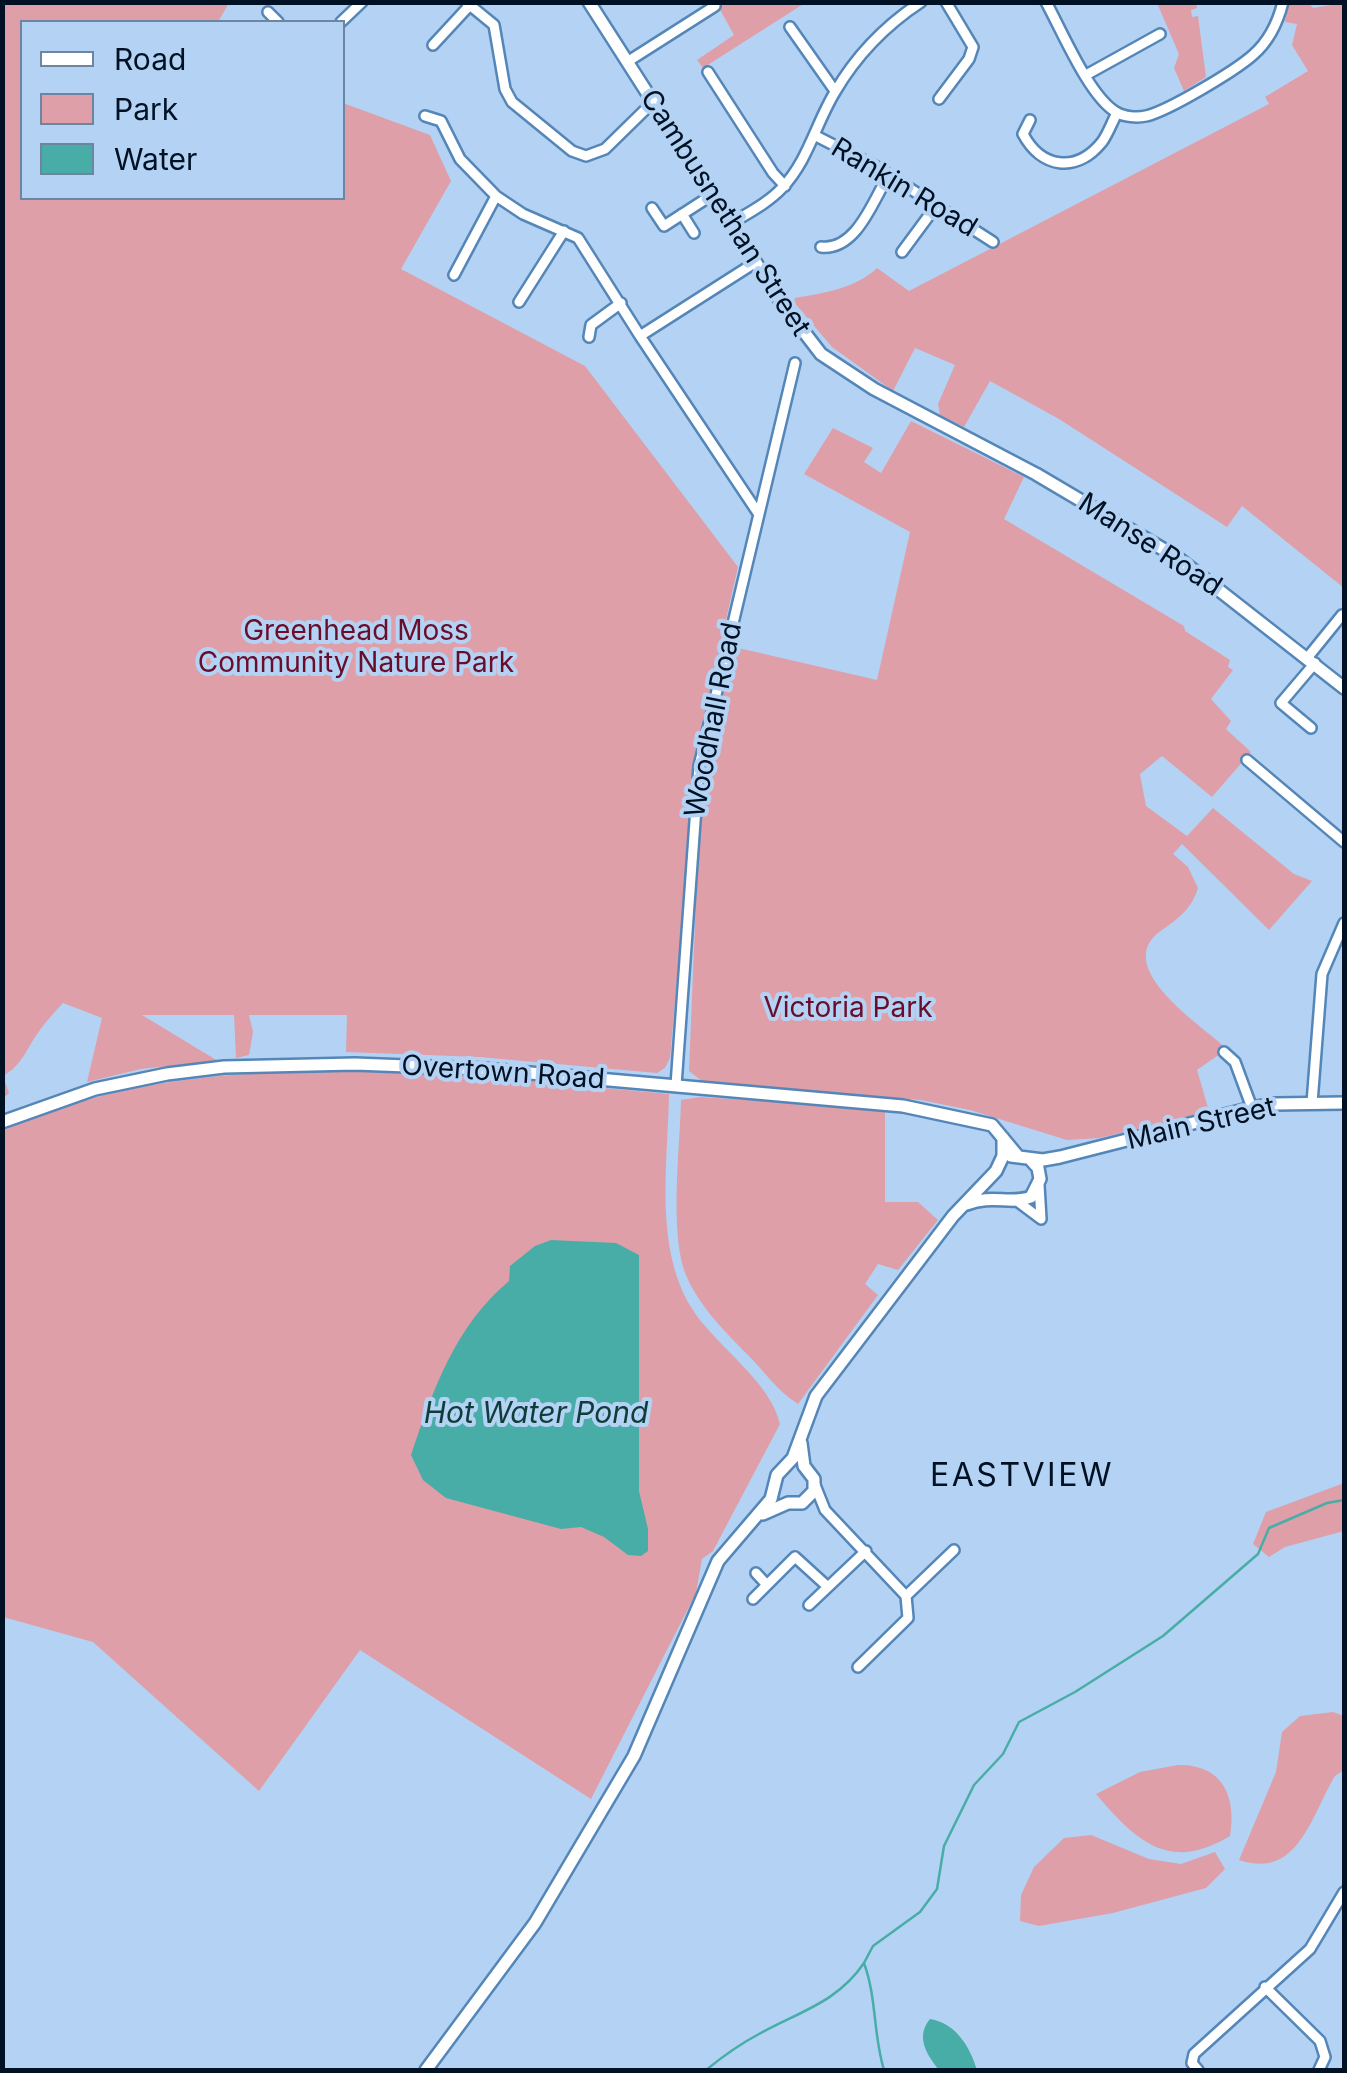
<!DOCTYPE html>
<html>
<head>
<meta charset="utf-8">
<style>
	body { margin:0 }
	#map { position:relative; width:1347px; height:2073px; overflow:hidden; background:#b4d3f4; font-family:Inter,sans-serif }
	canvas { display:block }
	.frame { position:absolute; inset:0; border:5px solid #011124; pointer-events:none }
	.legend { position:absolute; left:20px; top:20px; width:325px; height:180px; box-sizing:border-box; background:#b4d3f4; border:2px solid #6c85a1; margin:0; padding:12px 18px; list-style:none; font-size:30px; color:#011124 }
	.legend li { display:flex; align-items:center; gap:20px; height:50px }
	.legend b { width:50px; border:2px solid #6c85a1 }
</style>
</head>
<body>
<div id="map">
<canvas width="1347" height="2073"></canvas>
<div class="frame"></div>
<ul class="legend">
<li><b style="height:12px;background:#fff"></b>Road</li>
<li><b style="height:28px;background:#de9fa8"></b>Park</li>
<li><b style="height:28px;background:#48ada6"></b>Water</li>
</ul>
</div>
<script>
const context = document.querySelector('canvas').getContext('2d');
context.lineJoin = 'round';
function paint(path, color) { context.fillStyle = color; context.fill(path, 'evenodd'); }
function trace(path, color, width, dash) { context.strokeStyle = color; context.lineWidth = width; context.lineCap = dash ? 'butt' : 'round'; context.setLineDash(dash || []); context.stroke(path); }
function write(font, color, halo, rows, align = 'center') {
  context.font = font + ' Inter,sans-serif'; context.lineWidth = 8; context.setLineDash([]); context.textBaseline = 'middle'; context.strokeStyle = halo; context.fillStyle = color; for (const [text, x, y, turn = 0] of rows) {
    context.save(); context.translate(x, y); context.rotate((+turn || 0) * Math.PI / 180); context.textAlign = isNaN(turn) ? turn : align; if (halo) context.strokeText(text, 0, 0); context.fillText(text, 0, 0); context.restore();
  }
}
const green = new Path2D(`
	M3,2L229,3L218,22H22V198H342L343,103L430,135L451,181L401,269L585,366L738,567L697,746L670,1058L665,1068L657,1073L479,1057L346,1052L347,1015H249L253,1032L249,1055L236,1058L234,1015H142L218,1061L141,1069L87,1082L102,1018L63,1003C55,1012 47,1020 40,1030C27,1047 23,1065 3,1076L9,1093L3,1099Z
	M723,3H805L703,68L697,60L734,35L718,6Z
	M1157,3H1196L1197,8L1191,10L1192,17L1198,16L1206,77L1184,91L1174,68L1179,54Z
	M1289,3H1309L1313,8L1344,3V588L1242,506L1227,527L1059,419L990,381L964,427L940,415L938,404L955,365L915,348L893,391L832,347L793,301L795,298C823,293 855,289 877,268L909,291L1269,104L1265,97L1308,71L1292,45L1297,24L1285,22Z
	M911,421L1024,477L1004,519L1184,626L1185,631L1230,660L1228,667L1233,670L1211,699L1231,721L1226,729L1251,752L1212,797L1162,756L1140,774L1146,806L1187,836L1213,808L1294,874L1312,881L1269,930L1182,844L1173,854L1188,867L1198,888C1191,911 1176,920 1158,933C1114,969 1201,1025 1227,1049L1197,1070L1209,1111L1100,1138L1067,1140L970,1110L921,1100L703,1082L689,1071L699,825L709,745L734,647L877,680L910,532L804,474L833,428L873,448L864,462L881,473Z
	M330,1070L452,1074L669,1094C668,1162 654,1246 691,1307C713,1344 771,1381 780,1424L713,1551L702,1559L696,1593L591,1799L360,1650L259,1791L93,1642L3,1617L2,1131C108,1082 216,1073 330,1070Z
	M700,1097L885,1109V1202H918L938,1220L898,1270L878,1264L865,1284L878,1295L798,1404C777,1391 765,1372 748,1355C724,1331 696,1303 684,1270C670,1226 680,1147 681,1100Z
	M1344,1483V1531L1285,1547L1269,1557L1253,1544L1266,1512Z
	M1333,1712L1344,1716V1770L1335,1776C1311,1816 1298,1880 1239,1860L1276,1772L1282,1732L1300,1716Z
	M1178,1765C1222,1764 1237,1796 1230,1836C1169,1873 1136,1841 1096,1794L1140,1772Z
	M1091,1835L1149,1859L1181,1864L1215,1852L1225,1869L1206,1888L1113,1913L1039,1926L1020,1921L1021,1895L1034,1867L1064,1838Z`);
const water = new Path2D(`
	M551,1240L616,1243L639,1255V1491L648,1529V1551L641,1556L628,1555L604,1537L581,1527L561,1529L446,1498L423,1480L411,1455C433,1390 455,1326 509,1281L510,1266L535,1246Z
	M930,2019C956,2023 970,2047 977,2070H939C927,2055 915,2037 930,2019Z`);
const stream = new Path2D(`
	M706,2070C722,2057 740,2044 759,2034C798,2012 837,2003 864,1963
	M884,2070C873,2034 877,1999 864,1963L873,1946L920,1912L937,1889L944,1846L974,1785L1003,1754L1019,1722L1075,1692L1163,1636L1258,1554L1269,1528L1327,1503L1344,1500`);
const minor = new Path2D(`
	M466,2L494,25L505,89L512,102L572,151L586,156L605,149L653,102
	M1046,2C1062,31 1089,96 1116,112C1124,117 1137,118 1146,116C1168,111 1235,71 1253,55C1268,42 1278,22 1283,2
	M268,12L278,22
	M341,22L362,2
	M790,27L835,91
	M433,45L470,5
	M627,62L715,6
	M708,72L773,173L785,186
	M1086,75L1160,34
	M939,99L969,59L973,47L946,2
	M425,116L441,121L460,159L496,196L523,214L578,238L640,336
	M1030,120L1023,134C1041,168 1076,174 1102,142C1108,134 1112,122 1117,113
	M814,135L875,166L993,242
	M652,208L664,226L712,195
	M682,214L694,233
	M730,224C748,213 768,203 782,188C808,161 816,123 835,92C856,56 886,25 921,2
	M821,247C856,251 873,201 888,176
	M902,252L936,206
	M756,262L640,336L758,513
	M454,275L496,196
	M519,302L564,231
	M589,337L591,325L621,303
	M1308,657L1342,615
	M1311,728L1281,703L1315,663
	M1247,760L1344,842
	M1224,1052L1235,1062L1252,1108
	M676,1085L699,766L795,363
	M1312,1103L1322,974L1344,923
	M1039,1185L1041,1219
	M1017,1201L1041,1219
	M815,1485L825,1510L906,1596L908,1618L858,1667
	M756,1573L767,1585
	M906,1596L954,1550
	M753,1599L795,1557L828,1587
	M809,1605L866,1551
	M1265,1987L1320,2041L1325,2057L1319,2070
	M1198,2070L1192,2063L1194,2054L1310,1949L1344,1892`);
const major = new Path2D(`
	M589,2L781,302L821,354L874,389L1036,474L1178,558L1344,688
	M2,1122L95,1089L167,1074L224,1067L355,1064L485,1069L903,1106L992,1125L1017,1155
	M1011,1156L1043,1160L1060,1157L1252,1108L1275,1104L1344,1103
	M967,1204C992,1194 1011,1205 1031,1197L1040,1179L1038,1168L1030,1159
	M763,1514L788,1503H802L814,1491V1479L804,1466L801,1443
	M426,2070L535,1923L634,1756L718,1561L771,1499L777,1475L793,1458L816,1396L953,1216L996,1171L1003,1156V1138`);
const streetNames = [
	["Rankin Road",904,188,31],
	["Cambusnethan Street",725,213,57],
	["Manse Road",1150,545,33],
	["Woodhall Road",714,720,-79],
	["Overtown Road",503,1073,4],
	["Main Street",1201,1124,-13]
];
const parkNames = [
	["Greenhead Moss",356,632],
	["Community Nature Park",356,664],
	["Victoria Park",848,1009]
];
const waterNames = [
	["Hot Water Pond",536,1414]
];
const quarterNames = [
	["EASTVIEW",1022,1476]
];
paint(green, '#de9fa8');
paint(water, '#48ada6');
trace(stream, '#48ada6', 2.5);
trace(minor, '#5486b8', 14);
trace(major, '#5486b8', 16);
trace(minor, '#fff', 9);
trace(major, '#fff', 11);
write('28px', '#011124', '#b4d3f4', streetNames);
write('28px', '#690d2a', '#b4d3f4', parkNames);
write('italic 30px', '#0e3d3a', '#b4d3f4', waterNames);
context.letterSpacing = '2.5px';
write('32px', '#011124', '#b4d3f4', quarterNames);
context.letterSpacing = '0px';
</script>
</body>
</html>
